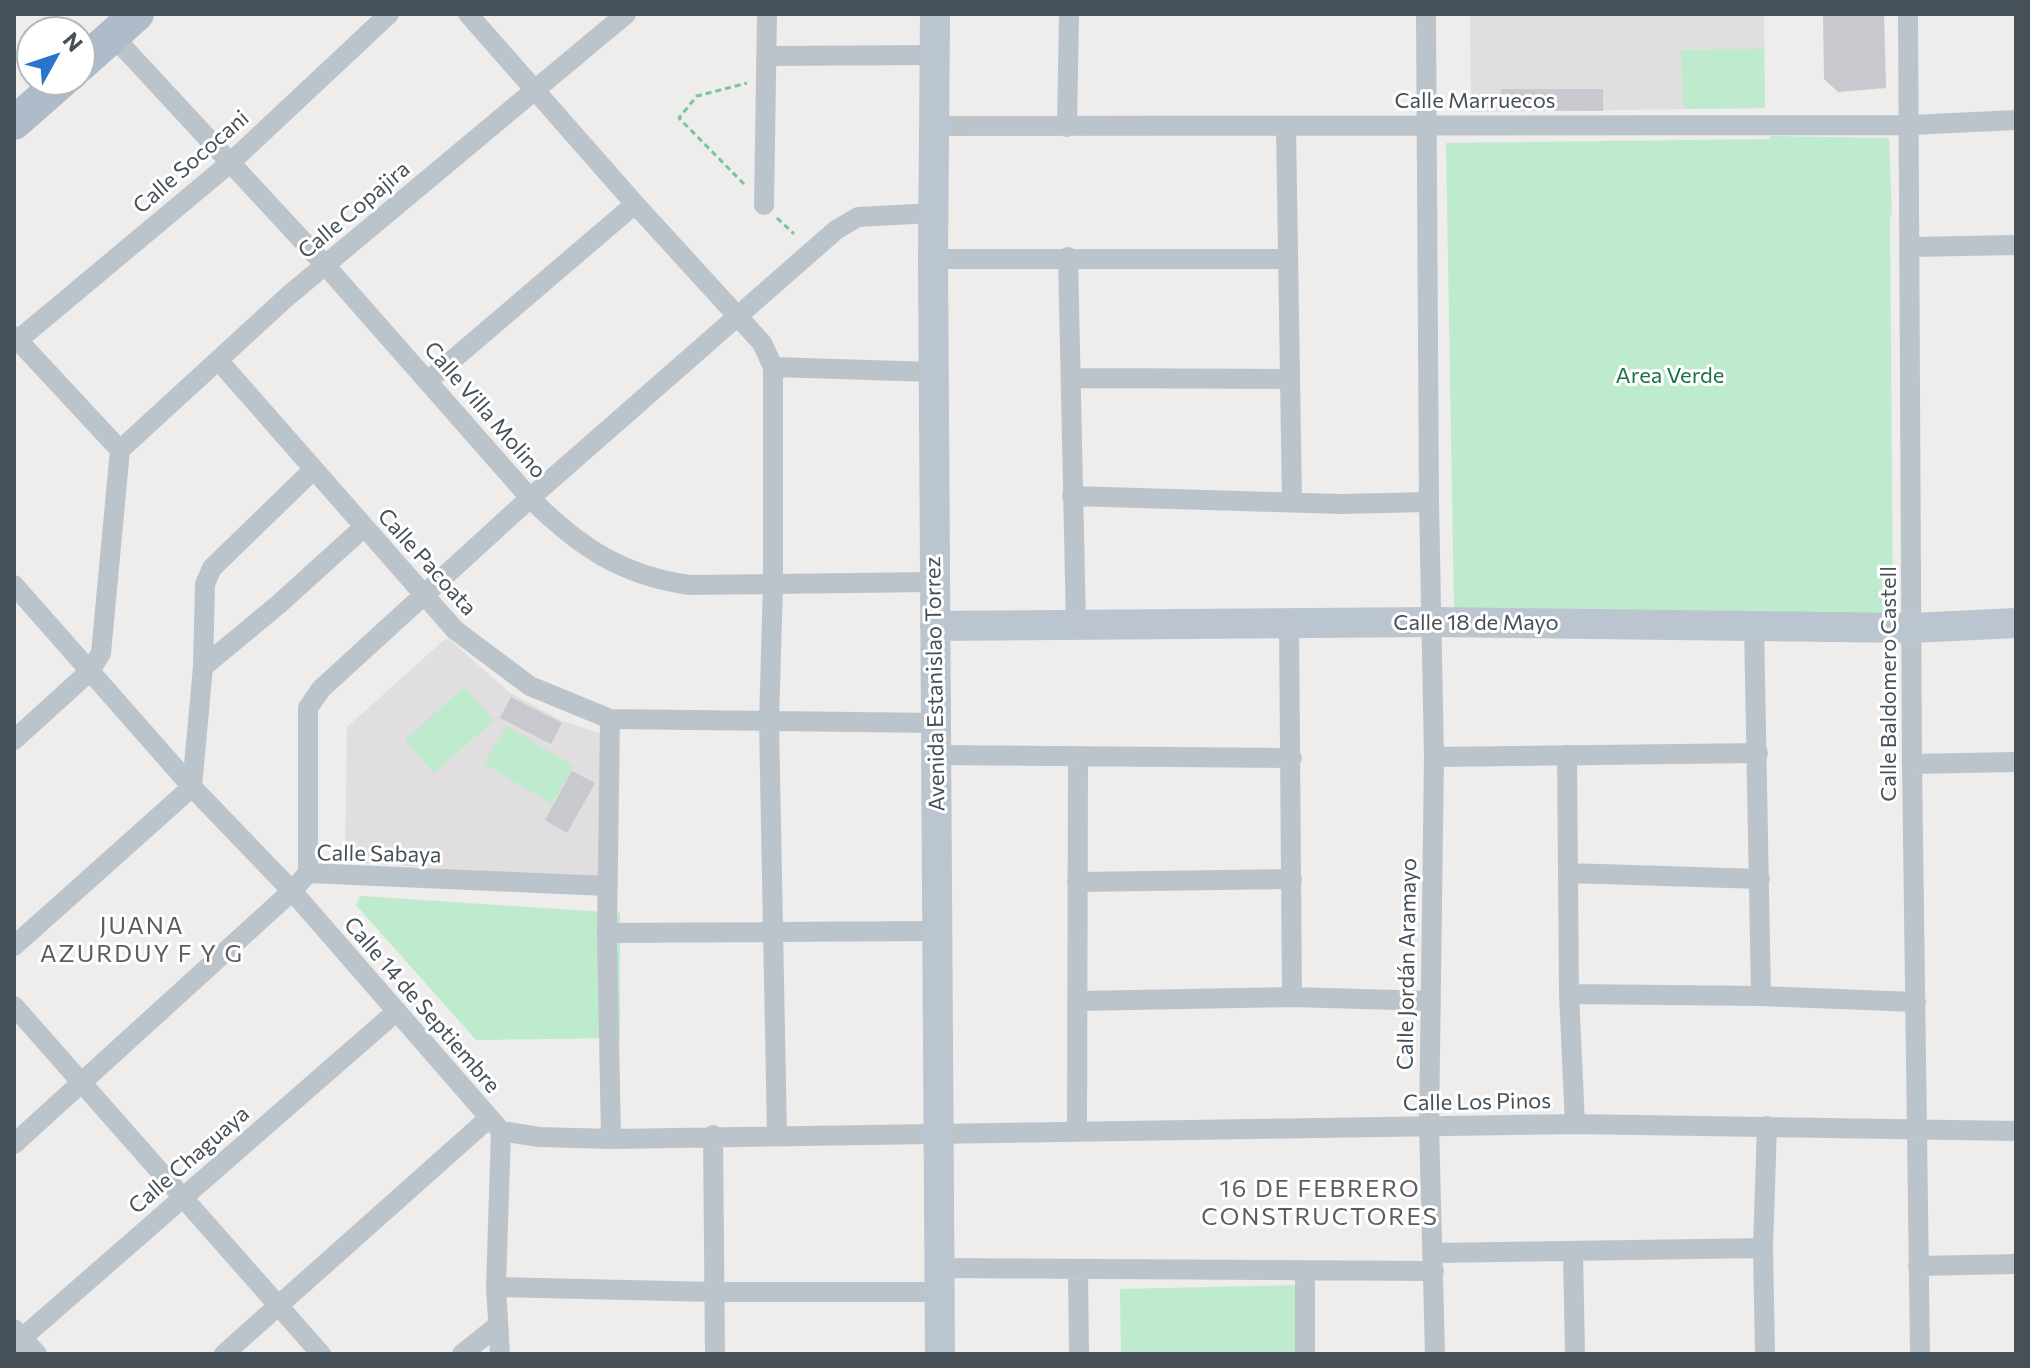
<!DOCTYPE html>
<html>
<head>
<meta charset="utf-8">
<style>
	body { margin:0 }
	#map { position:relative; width:2030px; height:1368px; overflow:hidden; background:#efecec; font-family:Commissioner,sans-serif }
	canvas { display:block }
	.frame { position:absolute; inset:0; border:16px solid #465058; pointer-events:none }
	.north { position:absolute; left:16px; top:16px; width:80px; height:80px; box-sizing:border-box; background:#fff; border:2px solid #b5b9bc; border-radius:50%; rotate:50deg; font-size:22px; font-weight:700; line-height:32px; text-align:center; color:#465058 }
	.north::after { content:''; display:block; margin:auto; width:28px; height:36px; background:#2874ce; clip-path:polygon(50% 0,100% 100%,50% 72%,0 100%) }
</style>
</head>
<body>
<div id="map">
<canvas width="2030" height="1368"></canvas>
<div class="frame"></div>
<div class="north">N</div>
</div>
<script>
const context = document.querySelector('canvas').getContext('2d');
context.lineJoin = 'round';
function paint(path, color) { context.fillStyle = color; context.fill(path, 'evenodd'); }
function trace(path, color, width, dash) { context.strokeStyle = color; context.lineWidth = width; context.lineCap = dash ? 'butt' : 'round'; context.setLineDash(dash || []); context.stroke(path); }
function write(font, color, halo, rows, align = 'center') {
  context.font = font + ' Commissioner,sans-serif'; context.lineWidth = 6; context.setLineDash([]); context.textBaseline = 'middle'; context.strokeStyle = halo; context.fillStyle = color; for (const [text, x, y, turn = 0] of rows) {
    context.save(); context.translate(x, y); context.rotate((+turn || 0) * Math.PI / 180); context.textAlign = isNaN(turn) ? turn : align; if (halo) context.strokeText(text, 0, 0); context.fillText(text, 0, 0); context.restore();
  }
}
const education = new Path2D(`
	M1470,14H1764L1765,108L1471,112Z
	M449,639L509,692L560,720L611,737L608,879L345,862L347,727L444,640Z`);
const green = new Path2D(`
	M1764,49L1765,108L1683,109L1681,50Z
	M1770,136L1889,138L1892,215H1890L1893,616L1454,610L1446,143L1770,139Z
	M464,687L494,720L434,773L405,740Z
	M506,726L574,766L552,804L484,764Z
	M360,896L620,913V1038L476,1040L356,905Z
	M1299,1285L1314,1354H1121L1120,1289Z`);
const building = new Path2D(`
	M1884,14L1886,88L1838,92L1824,79L1823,15Z
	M1501,89H1603V111L1501,110Z
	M511,697L562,723L551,744L500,718Z
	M572,771L595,783L567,833L545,820Z`);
const path = new Path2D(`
	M744,184L679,118L697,96L747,83
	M777,218L794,234`);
const street = new Path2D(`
	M468,14L635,204L762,343L773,367V584L769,722L777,1135
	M1426,14L1429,502L1434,757L1429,1127L1435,1354
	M1908,14L1912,764L1920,1354
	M113,36L326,266L530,498C578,546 622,576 690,585L934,582
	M767,56L936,55
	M934,126L1911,125L2016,120
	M1067,127L1069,14
	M1286,127L1292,502
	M764,205L767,14
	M1911,247L2016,245
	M1068,257L1076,625
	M933,259H1288
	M14,336L120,450L101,653L90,671L14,740
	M18,340L230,163L389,14
	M219,361L455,630L530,686L610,719L937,723
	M773,367L933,372
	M1071,378L1290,379
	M429,380L635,204
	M120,450L288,296L626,14
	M1072,496L1341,504L1429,502
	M14,585L192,787L292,891L501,1131L539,1137L611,1139L1575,1124L2016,1131
	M1754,624L1761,996
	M1289,625L1292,997
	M203,667L279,604L364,527
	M610,719L607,933L611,1139
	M935,755L1292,758
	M1567,755L1569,994L1575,1124
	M1434,757L1758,753
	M1912,764L2016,762
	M308,873V708L321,689L530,498L836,230L858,217L933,213
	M1568,873L1760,879
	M1077,882L1292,879
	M607,933L939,931
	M14,946L192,787L203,667L205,584L212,568L313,470
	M1569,994L1761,996L1916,1002
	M1077,1001L1292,997L1431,1001
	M14,1006L321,1354
	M1077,1131L1078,757
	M713,1135L715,1354
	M14,1144L292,891L308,873L607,886
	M1573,1252L1575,1354
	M1434,1253L1763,1248
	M1918,1266L2016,1264
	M941,1268L1434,1271
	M1078,1270L1079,1354
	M496,1287L714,1292H940
	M14,1329L37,1354
	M14,1345L397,1011
	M224,1354L488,1119
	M462,1354L497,1326
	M500,1354L496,1287L501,1131
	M1305,1354V1272
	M1765,1354L1763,1248L1767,1126`);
const secondary = new Path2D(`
	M935,14L933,259L940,1354
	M935,626L1433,622L1913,628L2016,623`);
const primary = new Path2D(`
	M80,65L137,14
	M14,123L63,80`);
const streetNames = [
	["Calle Marruecos",1475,101],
	["Calle Sococani",191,162,-41],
	["Calle Copajira",354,210,-40],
	["Calle Villa Molino",485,410,49],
	["Calle Pacoata",427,562,48],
	["Calle 18 de Mayo",1476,623],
	["Avenida Estanislao Torrez",935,684,-91],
	["Calle Baldomero Castell",1889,684,-90],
	["Calle Sabaya",379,854,1],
	["Calle Jordán Aramayo",1407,964,-89],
	["Calle 14 de Septiembre",422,1005,49],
	["Calle Los Pinos",1477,1102,-1],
	["Calle Chaguaya",189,1160,-41]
];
const parkNames = [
	["Area Verde",1670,376]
];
const neighbourhoodNames = [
	["JUANA",142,926],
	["AZURDUY F Y G",142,954],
	["16 DE FEBRERO",1320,1189],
	["CONSTRUCTORES",1320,1217]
];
paint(education, '#e0dede');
paint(green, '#beeace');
paint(building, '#c7c9cf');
trace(path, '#79c59e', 3, [6, 4]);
trace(street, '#bcc4cb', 20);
trace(secondary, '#bbc5cf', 30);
trace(primary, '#aebcc9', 34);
write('22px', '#465058', '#fff', streetNames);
write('22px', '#1e7246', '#fff', parkNames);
context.letterSpacing = '2px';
write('24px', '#5a5d61', '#fff', neighbourhoodNames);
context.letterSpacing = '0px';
</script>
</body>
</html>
